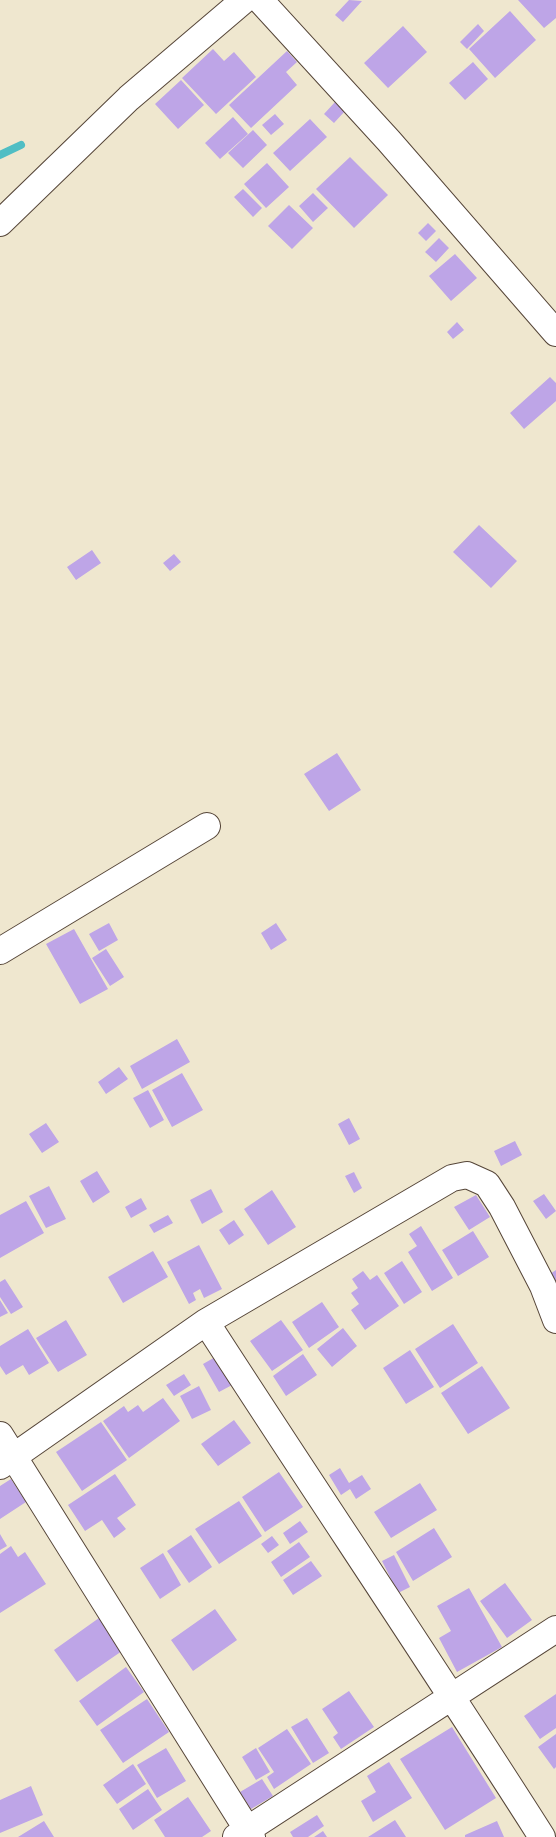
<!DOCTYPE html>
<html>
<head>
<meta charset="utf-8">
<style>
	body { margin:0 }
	canvas { display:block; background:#efe7cf }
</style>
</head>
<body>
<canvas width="556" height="1837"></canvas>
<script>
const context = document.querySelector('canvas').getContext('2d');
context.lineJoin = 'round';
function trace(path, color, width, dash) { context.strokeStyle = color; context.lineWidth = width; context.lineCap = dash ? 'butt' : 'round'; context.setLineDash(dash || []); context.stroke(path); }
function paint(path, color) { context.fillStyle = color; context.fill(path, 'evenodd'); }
const stream = new Path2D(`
	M0,155L21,145`);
const building = new Path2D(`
	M349,0L362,1L343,22L335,15Z
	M518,0H556V18L544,28Z
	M510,11L536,40L495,78L469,49Z
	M478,24L484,31L467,49L460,42Z
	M403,26L427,52L388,88L364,63Z
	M213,49L224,61L234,52L256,77L216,114L182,78Z
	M287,51L297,62L286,72L297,85L251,128L229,105Z
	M473,62L488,79L465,100L449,83Z
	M181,80L204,105L178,129L155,104Z
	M335,102L345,111L334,123L324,114Z
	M275,114L284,124L271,135L262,125Z
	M233,117L248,134L220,159L205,143Z
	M310,119L327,137L290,171L273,153Z
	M253,130L267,145L243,168L228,153Z
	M350,157L388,195L354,228L316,189Z
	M267,163L289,187L266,208L244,184Z
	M243,189L262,208L253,217L234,197Z
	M313,193L328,208L313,222L299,206Z
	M289,205L313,228L292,249L268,226Z
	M428,223L436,231L426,241L418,233Z
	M439,238L449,248L436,262L425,252Z
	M455,254L477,278L451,301L429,276Z
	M457,322L464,330L453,339L447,332Z
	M550,377L556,383V401L524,429L510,413Z
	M479,525L517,561L491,588L453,552Z
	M92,550L101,563L76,580L67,567Z
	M174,554L181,562L170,571L163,563Z
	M337,753L361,790L329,811L304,774Z
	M109,923L118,940L99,951L89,934Z
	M276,923L287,940L271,950L261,933Z
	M74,929L108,989L80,1004L46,944Z
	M106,949L124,977L110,986L92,958Z
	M177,1039L190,1062L142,1089L130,1066Z
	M119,1067L128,1079L106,1094L98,1082Z
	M182,1073L203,1110L172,1127L152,1090Z
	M148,1090L164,1120L150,1128L133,1098Z
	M349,1118L360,1139L349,1145L338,1124Z
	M46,1123L59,1142L42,1153L29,1134Z
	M515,1141L522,1155L501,1166L494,1151Z
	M97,1171L110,1192L93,1203L80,1181Z
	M354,1172L362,1188L354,1193L345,1176Z
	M49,1186L66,1219L46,1228L29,1196Z
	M211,1189L223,1212L202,1224L190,1200Z
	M272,1190L296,1227L268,1245L244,1209Z
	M544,1194L556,1211L546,1219L533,1201Z
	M476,1195L490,1217L469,1230L454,1207Z
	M141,1198L147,1209L131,1218L125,1207Z
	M26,1201L44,1233L0,1258V1215Z
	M168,1215L173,1223L154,1233L149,1225Z
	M234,1220L244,1235L229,1245L219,1230Z
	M421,1226L453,1278L432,1291L408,1252L417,1246L409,1234Z
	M473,1231L489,1257L458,1276L442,1250Z
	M199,1245L222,1289L204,1298L200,1289L193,1293L196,1300L189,1304L167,1262Z
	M153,1251L168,1277L123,1303L108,1277Z
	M402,1261L422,1292L404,1304L384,1273Z
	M556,1270V1282L550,1274Z
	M363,1271L370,1280L377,1275L399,1306L365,1330L351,1310L359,1304L351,1293L358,1288L352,1279Z
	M5,1279L23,1307L11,1314L0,1297V1282Z
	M0,1300L8,1313L0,1317Z
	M322,1302L339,1327L309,1348L292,1322Z
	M66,1320L87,1355L58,1372L36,1338Z
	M281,1320L303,1350L272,1371L250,1341Z
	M453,1324L478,1363L440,1388L415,1349Z
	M343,1328L357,1346L332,1367L317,1349Z
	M28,1329L49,1363L29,1375L23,1365L6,1375L0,1366V1346Z
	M410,1350L434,1387L406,1404L383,1368Z
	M303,1354L317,1375L286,1396L273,1376Z
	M217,1356L234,1384L219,1392L203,1364Z
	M482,1366L510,1408L468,1434L441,1393Z
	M184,1374L191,1385L174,1396L166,1385Z
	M199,1386L211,1410L192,1419L180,1396Z
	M163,1398L180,1421L129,1458L103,1421L124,1406L128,1412L138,1405L143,1412Z
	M234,1420L251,1443L218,1466L201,1444Z
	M101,1422L127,1460L82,1491L56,1452Z
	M340,1468L349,1483L362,1475L371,1489L356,1499L350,1489L341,1495L329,1475Z
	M279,1472L303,1507L265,1532L242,1497Z
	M115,1474L136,1505L117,1518L126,1529L114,1538L102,1520L85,1531L68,1505Z
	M11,1479L26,1502L0,1519V1486Z
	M420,1483L437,1510L391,1538L374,1512Z
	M239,1501L262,1536L219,1564L195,1529Z
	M300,1521L308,1532L290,1544L283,1533Z
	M434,1528L452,1557L413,1581L396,1552Z
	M0,1534L7,1546L0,1550Z
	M191,1535L212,1567L189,1583L167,1551Z
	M272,1536L279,1545L268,1553L261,1544Z
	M299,1542L310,1557L281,1577L271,1562Z
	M11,1546L18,1557L25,1552L46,1584L0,1613V1554Z
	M163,1553L181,1585L160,1599L140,1568Z
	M394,1555L410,1587L398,1593L382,1561Z
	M311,1561L322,1576L293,1595L283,1580Z
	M505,1583L532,1620L507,1638L480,1601Z
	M469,1588L502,1647L457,1672L439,1638L451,1631L437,1606Z
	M215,1609L237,1640L193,1671L171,1640Z
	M99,1618L122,1651L77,1682L54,1650Z
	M126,1667L144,1692L97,1726L79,1701Z
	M349,1691L374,1727L341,1749L333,1737L338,1733L322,1709Z
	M556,1694V1728L540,1739L524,1716Z
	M147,1699L169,1732L123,1763L100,1730Z
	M307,1718L329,1753L313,1763L291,1727Z
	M452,1727L496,1798L445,1830L400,1759Z
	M287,1729L311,1764L274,1789L267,1777L274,1772L258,1748Z
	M556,1734V1767L554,1769L538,1747Z
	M166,1748L186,1781L157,1798L137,1765Z
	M256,1748L270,1772L256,1780L242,1757Z
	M389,1762L412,1798L373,1822L361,1801L376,1792L367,1776Z
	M133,1764L146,1784L117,1804L103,1785Z
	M262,1779L273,1796L251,1809L240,1792Z
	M31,1786L43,1815L0,1833V1800Z
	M148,1789L162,1810L133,1830L119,1809Z
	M188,1797L211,1831L202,1837H165L154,1820Z
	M317,1815L324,1826L308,1837H293L290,1832Z
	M395,1820L406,1837H368Z
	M44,1821L54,1837H18Z
	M497,1821L504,1837H465V1835Z
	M323,1831L327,1837H314Z`);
const street = new Path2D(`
	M260,0L389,141L556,333
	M0,223L129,98L244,0
	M0,951L207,826
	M206,1322C317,1494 432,1664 542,1837
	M0,1435L252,1837
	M0,1466L206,1322L452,1178L467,1175L487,1184L502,1207L543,1286L556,1320
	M236,1837L556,1629`);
trace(stream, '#50bec4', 8);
paint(building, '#bea5e7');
trace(street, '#564639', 28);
trace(street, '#fff', 26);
</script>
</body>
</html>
